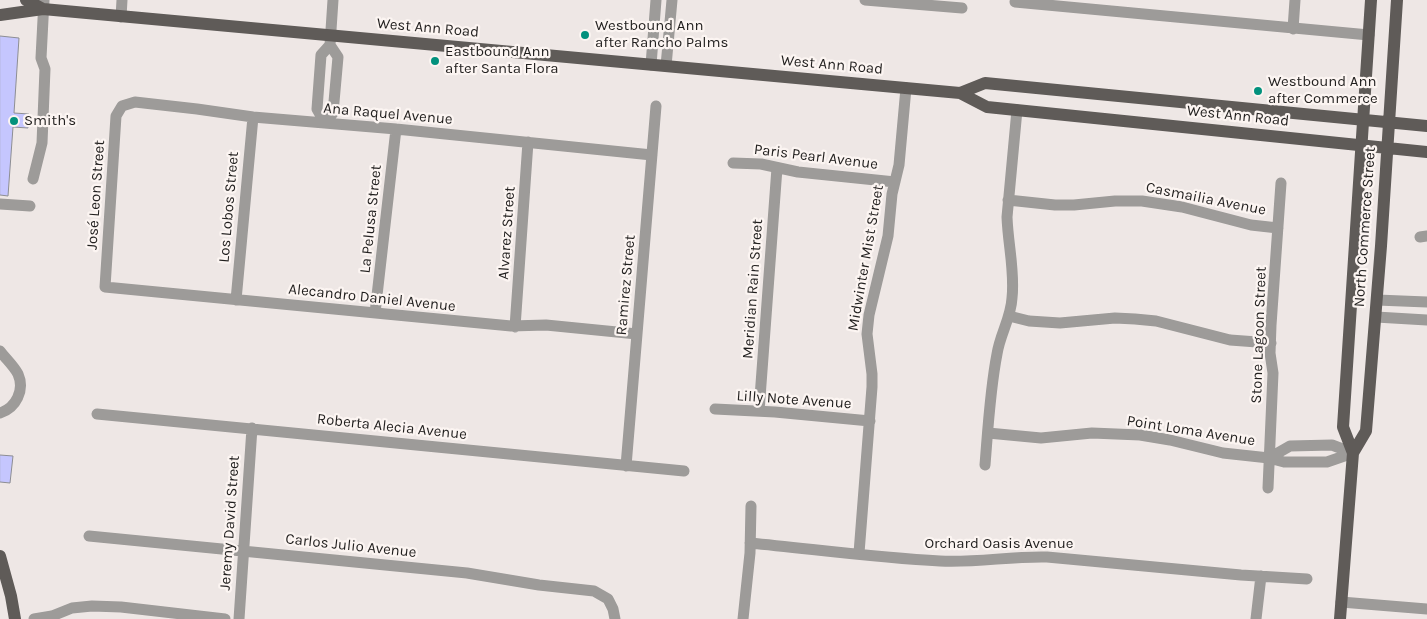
<!DOCTYPE html>
<html>
<head>
<meta charset="utf-8">
<style>
	body { margin:0 }
	canvas { display:block; background:#eee7e5 }
</style>
</head>
<body>
<canvas width="1427" height="619"></canvas>
<script>
const context = document.querySelector('canvas').getContext('2d');
context.lineJoin = 'round';
function paint(path, color) { context.fillStyle = color; context.fill(path, 'evenodd'); }
function trace(path, color, width, dash) { context.strokeStyle = color; context.lineWidth = width; context.lineCap = dash ? 'butt' : 'round'; context.setLineDash(dash || []); context.stroke(path); }
function write(font, color, halo, rows, align = 'center') {
  context.font = font + ' Karla,sans-serif'; context.lineWidth = 4.5; context.setLineDash([]); context.textBaseline = 'middle'; context.strokeStyle = halo; context.fillStyle = color; for (const [text, x, y, turn = 0] of rows) {
    context.save(); context.translate(x, y); context.rotate((+turn || 0) * Math.PI / 180); context.textAlign = isNaN(turn) ? turn : align; if (halo) context.strokeText(text, 0, 0); context.fillText(text, 0, 0); context.restore();
  }
}
const building = new Path2D(`
	M0,36L19,38L14,113L29,114L28,128L13,127L8,196L0,195Z
	M0,455L13,456L10,483L0,482Z`);
const minor = new Path2D(`
	M865,0L962,8
	M1015,2L1369,35
	M121,17L122,0
	M1293,29L1295,0
	M330,45L338,57L333,113L325,123L317,109L321,55L330,45L333,0
	M651,65L656,0
	M666,66L672,0
	M733,163L761,164L798,172L895,182
	M33,179L42,143L45,69L41,58L44,0
	M1008,200L1055,205H1074L1115,201H1142L1182,207L1251,225L1278,228
	M0,204L30,206
	M1420,237L1427,236
	M236,300L253,117
	M1377,300L1427,302
	M375,313L396,129
	M1009,316L1029,321L1060,323L1115,318L1135,319L1156,321L1230,340L1271,343
	M1376,317L1427,320
	M515,327L528,142
	M637,334L546,325L511,326L105,287L116,116L122,106L135,102L197,109L253,117L396,129L652,155
	M0,351C6,359 14,366 18,374C25,390 16,408 0,413
	M715,409L775,412L870,421
	M759,411L777,168
	M97,414L684,471
	M988,433L1041,438L1092,433L1140,435L1170,440L1223,453L1269,458
	M1332,445L1353,453L1327,462H1284L1269,458L1290,446Z
	M985,465C988,428 990,390 997,354C1000,334 1011,318 1012,298C1015,271 1008,245 1007,217L1017,110
	M626,466L656,106
	M1268,488L1273,373L1270,353L1271,325L1281,183
	M89,536L467,573L539,585L594,591L608,599L613,609L615,619
	M750,543C813,549 877,558 940,561C976,563 1011,556 1047,557L1241,575L1307,579
	M859,553L872,387V374L867,334L869,315L888,236L892,194L899,165L906,88
	M1341,602L1427,609
	M34,619L52,616L72,608L92,606L121,607L225,619
	M239,619L252,428
	M743,619L750,553L751,506
	M1256,619L1261,576`);
const major = new Path2D(`
	M26,0L43,9
	M0,15L43,9L960,93L987,107L1427,152
	M960,93L985,83L1427,126
	M1353,453L1366,431L1381,246L1397,0
	M0,556L11,596L15,619
	M1340,619L1353,453L1343,427L1371,0`);
const markers = [
	[585,35,5,"#02917d"],
	[435,61,5,"#02917d"],
	[1258,91,5,"#02917d"],
	[14,121,5,"#02917d"]
];
const poiNames = [
	["Westbound Ann",595,26],
	["after Rancho Palms",595,43],
	["Eastbound Ann",445,52],
	["after Santa Flora",445,69],
	["Westbound Ann",1268,82],
	["after Commerce",1268,99],
	["Smith's",24,121]
];
const streetNames = [
	["West Ann Road",428,28,5],
	["West Ann Road",832,65,5],
	["Ana Raquel Avenue",388,114,5],
	["West Ann Road",1238,116,6],
	["Paris Pearl Avenue",816,157,7],
	["José Leon Street",96,195,-86],
	["Casmailia Avenue",1206,199,11],
	["Los Lobos Street",229,207,-85],
	["La Pelusa Street",371,219,-84],
	["North Commerce Street",1365,227,-86],
	["Alvarez Street",507,233,-86],
	["Midwinter Mist Street",866,258,-80],
	["Ramirez Street",626,285,-85],
	["Meridian Rain Street",753,289,-86],
	["Alecandro Daniel Avenue",372,298,6],
	["Stone Lagoon Street",1259,335,-88],
	["Lilly Note Avenue",794,400,4],
	["Roberta Alecia Avenue",392,427,6],
	["Point Loma Avenue",1191,431,9],
	["Jeremy David Street",230,523,-86],
	["Orchard Oasis Avenue",999,544],
	["Carlos Julio Avenue",351,546,6]
];
paint(building, '#c5c6fe');
trace(building, '#8d8e93', 1);
trace(minor, '#9d9b99', 11);
trace(major, '#5f5b58', 12);
for (const [x, y, r, color] of markers) { const dot = new Path2D(); dot.arc(x, y, r, 0, 2 * Math.PI); context.fillStyle = color; context.fill(dot); trace(dot, '#fcf5f2', 2); }
write('15px', '#211f1e', '#fcf5f2', poiNames, 'left');
write('15px', '#211f1e', '#fcf5f2', streetNames);
</script>
</body>
</html>
